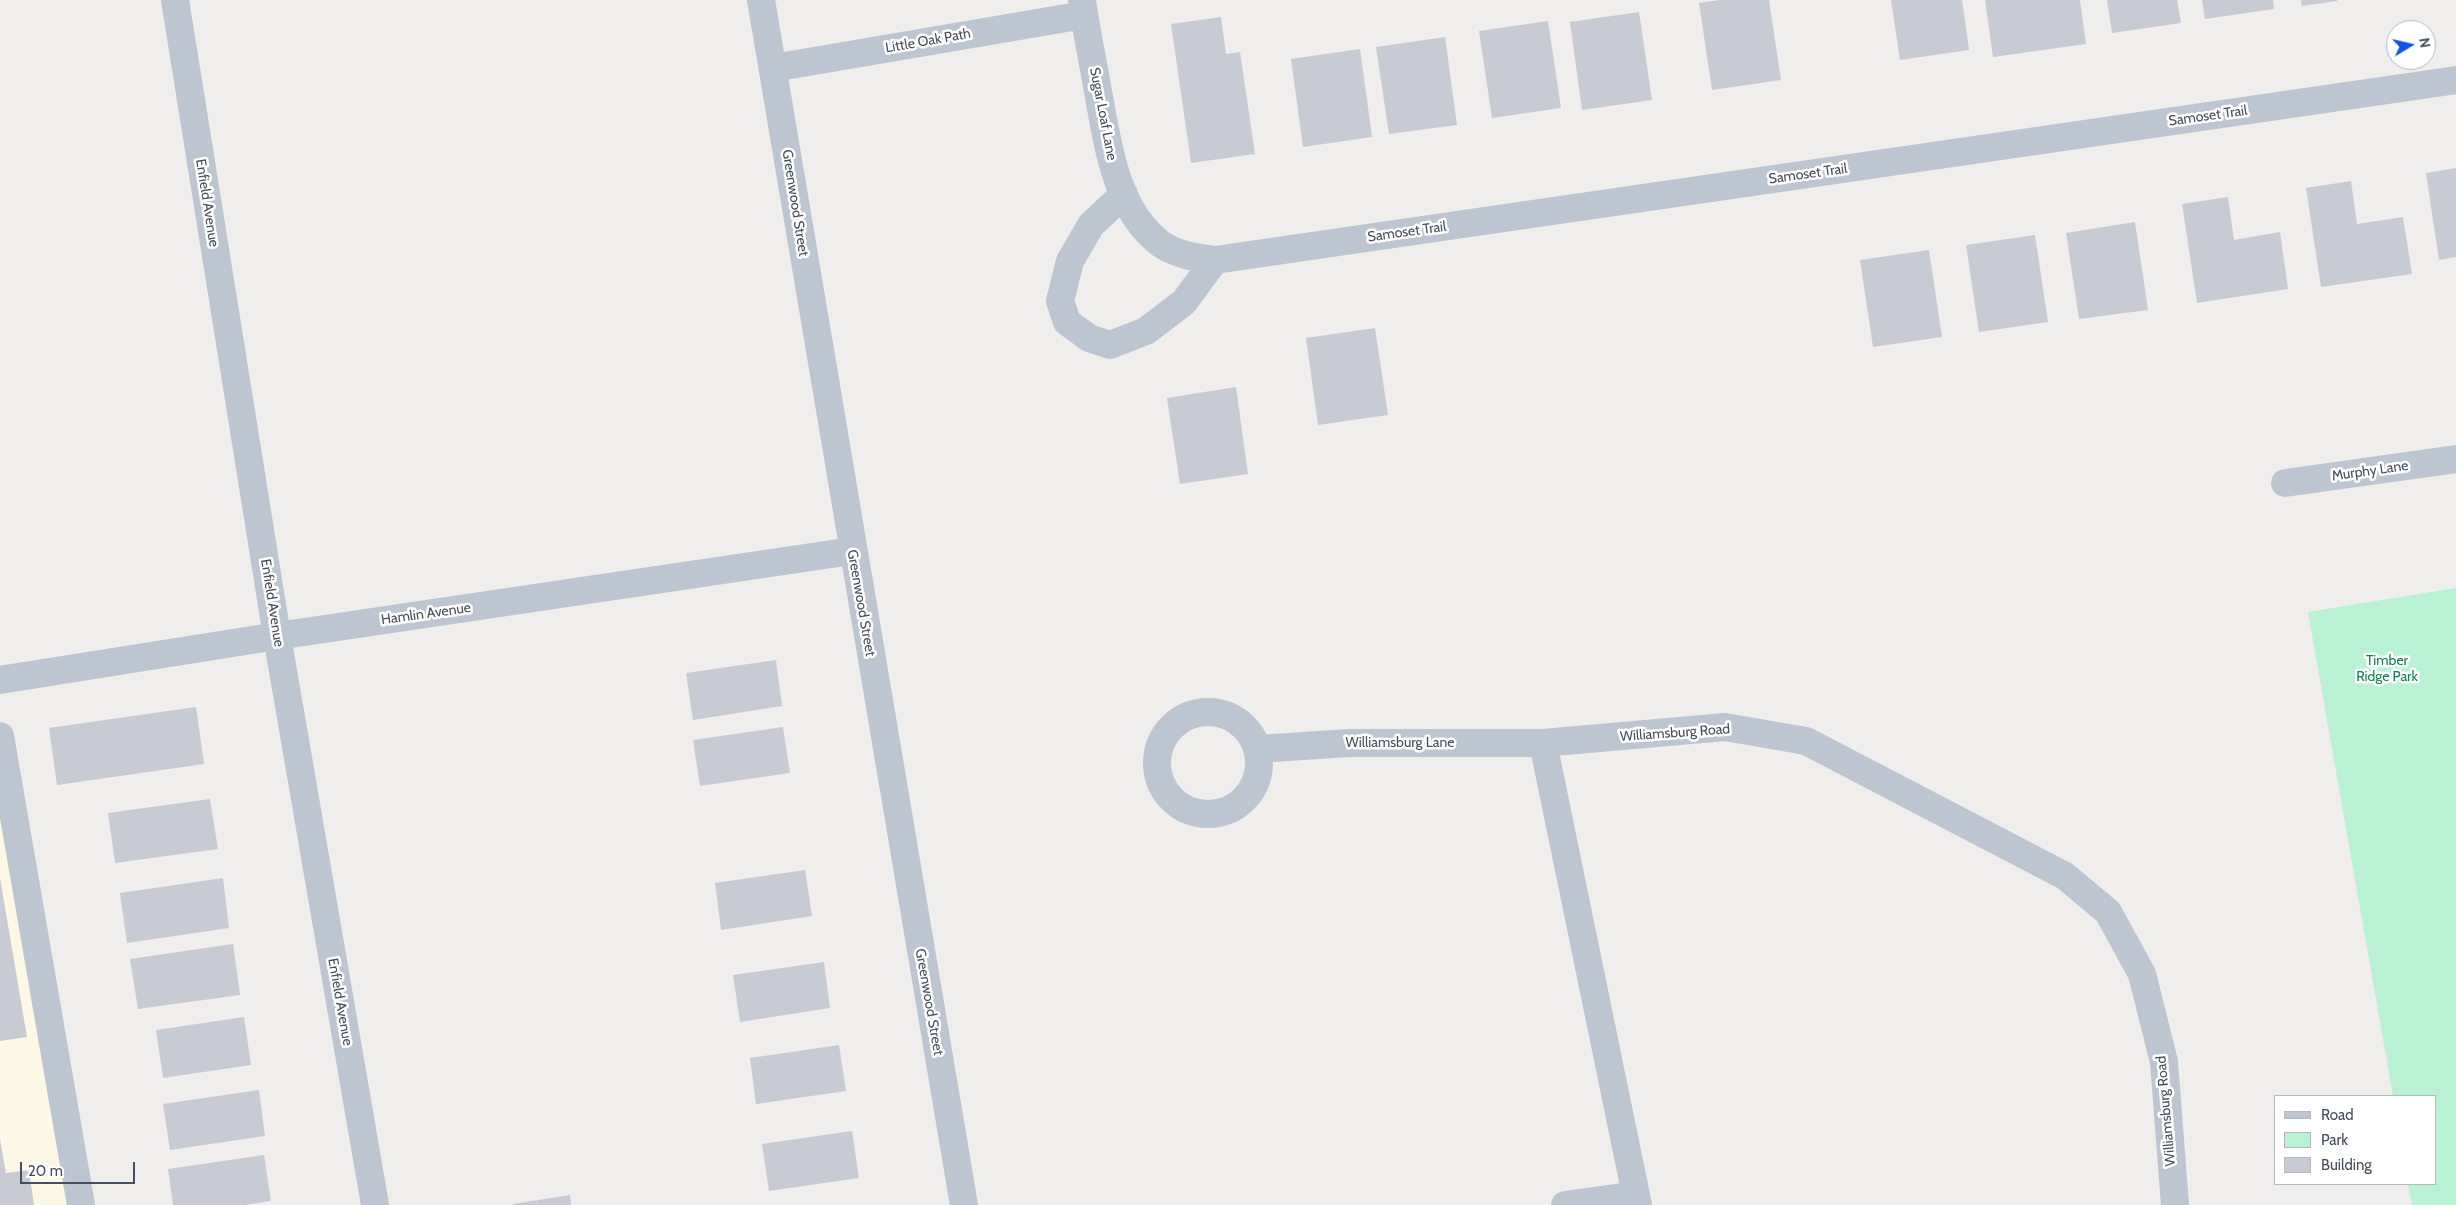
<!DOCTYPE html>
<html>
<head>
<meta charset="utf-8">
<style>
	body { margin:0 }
	#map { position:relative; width:2456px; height:1205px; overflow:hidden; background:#f0eded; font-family:Cabin,sans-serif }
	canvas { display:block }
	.legend { position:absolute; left:2274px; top:1095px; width:162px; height:90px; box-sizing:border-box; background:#fff; border:1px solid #b5b8be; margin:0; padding:6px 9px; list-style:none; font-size:15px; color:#454e5c }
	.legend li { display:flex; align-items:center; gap:10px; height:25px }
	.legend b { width:25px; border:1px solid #b5b8be }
	.north { position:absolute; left:2386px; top:20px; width:50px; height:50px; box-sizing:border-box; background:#fff; border:1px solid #b5b8be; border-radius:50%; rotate:81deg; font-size:14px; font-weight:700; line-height:20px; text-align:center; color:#454e5c }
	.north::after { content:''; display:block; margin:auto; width:18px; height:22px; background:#1054e7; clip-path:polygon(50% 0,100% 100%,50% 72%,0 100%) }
	.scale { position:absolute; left:20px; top:1162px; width:115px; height:22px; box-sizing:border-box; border:2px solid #454e5c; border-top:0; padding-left:6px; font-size:15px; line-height:18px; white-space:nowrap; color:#454e5c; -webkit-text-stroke:4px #fff; paint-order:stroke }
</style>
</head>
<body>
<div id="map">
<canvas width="2456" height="1205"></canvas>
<ul class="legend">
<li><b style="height:6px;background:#bdc6d0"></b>Road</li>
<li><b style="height:14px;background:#b9f1d5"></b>Park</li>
<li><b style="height:14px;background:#c9cbd4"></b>Building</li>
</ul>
<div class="north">N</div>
<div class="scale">20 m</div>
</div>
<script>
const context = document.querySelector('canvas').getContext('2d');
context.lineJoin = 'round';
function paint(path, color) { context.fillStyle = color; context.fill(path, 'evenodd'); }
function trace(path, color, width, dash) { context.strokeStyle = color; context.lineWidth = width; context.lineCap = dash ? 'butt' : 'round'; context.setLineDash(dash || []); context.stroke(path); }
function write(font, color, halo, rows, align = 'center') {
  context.font = font + ' Cabin,sans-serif'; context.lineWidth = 5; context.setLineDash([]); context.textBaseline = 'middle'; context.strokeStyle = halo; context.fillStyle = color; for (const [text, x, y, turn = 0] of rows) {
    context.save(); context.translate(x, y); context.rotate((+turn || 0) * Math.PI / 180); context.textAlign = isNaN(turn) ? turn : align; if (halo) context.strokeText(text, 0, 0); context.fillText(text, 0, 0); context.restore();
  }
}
const commercial = new Path2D(`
	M0,757L73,1205H0Z`);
const green = new Path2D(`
	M2456,588V1205H2412L2408,1184H2435V1096H2393L2308,612Z`);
const building = new Path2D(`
	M1719,0H1769L1781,80L1712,90L1699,3Z
	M1891,0H1962L1969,50L1900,60Z
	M1985,0H2080L2086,44L1993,57Z
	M2107,0H2177L2181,23L2112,33Z
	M2202,0H2273L2274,9L2205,19Z
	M2301,0H2337V1L2302,6Z
	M1639,12L1652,100L1582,110L1570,22Z
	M1221,17L1226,54L1240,52L1255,154L1191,163L1171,24Z
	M1548,21L1561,108L1492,118L1479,31Z
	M1445,37L1457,125L1389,134L1376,47Z
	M1360,49L1372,137L1303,147L1291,59Z
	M2456,168V257L2439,260L2426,173Z
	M2351,181L2357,224L2403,217L2412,274L2321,287L2306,188Z
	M2228,197L2234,240L2280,232L2288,289L2197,303L2182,204Z
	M2135,222L2148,310L2079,319L2066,233Z
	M2035,235L2048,322L1979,332L1966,245Z
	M1929,250L1942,337L1873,347L1860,260Z
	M1375,328L1388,415L1318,425L1306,338Z
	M1236,387L1248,474L1180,484L1167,398Z
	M776,660L782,706L693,720L686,673Z
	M196,707L204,764L57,785L49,728Z
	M783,727L790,773L700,786L693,740Z
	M210,799L218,849L115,863L108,813Z
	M805,870L812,916L721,930L715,883Z
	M0,878L27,1037L0,1041Z
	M223,878L229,928L127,943L120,893Z
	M233,944L240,995L138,1009L130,959Z
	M824,962L830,1008L740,1022L733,975Z
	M244,1017L251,1065L163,1078L156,1030Z
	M839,1045L846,1091L756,1104L750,1058Z
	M259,1090L265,1136L170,1150L163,1104Z
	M852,1131L859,1178L769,1191L762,1144Z
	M0,1139L6,1173L29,1170L34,1205H0Z
	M264,1155L271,1201L245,1205H173L168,1169Z
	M570,1195L571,1205H513V1204Z`);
const minor = new Path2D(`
	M175,0L277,636L375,1205
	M761,0L964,1205
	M1082,0C1086,29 1092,57 1097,86C1107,139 1114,209 1161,244C1177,255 1197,258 1215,260L2456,80
	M773,68L1084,15
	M1124,194L1091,225L1070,261L1060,301L1067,322L1089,338L1110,345L1146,331L1184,302L1215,260
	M2285,483L2456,459
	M0,680L277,636L852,551
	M1157 763a51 51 0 1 1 102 0a51 51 0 1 1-102 0Z
	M0,736L81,1205
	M1543,743L1638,1205
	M1258,749L1349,743H1543L1725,727L1806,741L2065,876L2108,912L2142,974L2164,1062L2175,1205
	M1565,1205L1636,1195`);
const streetNames = [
	["Little Oak Path",928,41,-10],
	["Sugar Loaf Lane",1103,114,79],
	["Samoset Trail",2208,116,-8],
	["Samoset Trail",1808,174,-8],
	["Enfield Avenue",207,203,81],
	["Greenwood Street",795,203,81],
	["Samoset Trail",1407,232,-8],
	["Murphy Lane",2370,471,-8],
	["Enfield Avenue",272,603,81],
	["Greenwood Street",861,603,80],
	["Hamlin Avenue",426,614,-8],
	["Williamsburg Road",1675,733,-4],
	["Williamsburg Lane",1400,743],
	["Enfield Avenue",340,1002,80],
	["Greenwood Street",929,1002,80],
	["Williamsburg Road",2166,1111,-95]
];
const parkNames = [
	["Timber",2387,661],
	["Ridge Park",2387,677]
];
paint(commercial, '#fcf8e5');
paint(green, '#b9f1d5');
paint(building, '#c9cbd4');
trace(minor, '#bdc6d0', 28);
write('14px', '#454e5c', '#fff', streetNames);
write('14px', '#128056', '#fff', parkNames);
</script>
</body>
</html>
